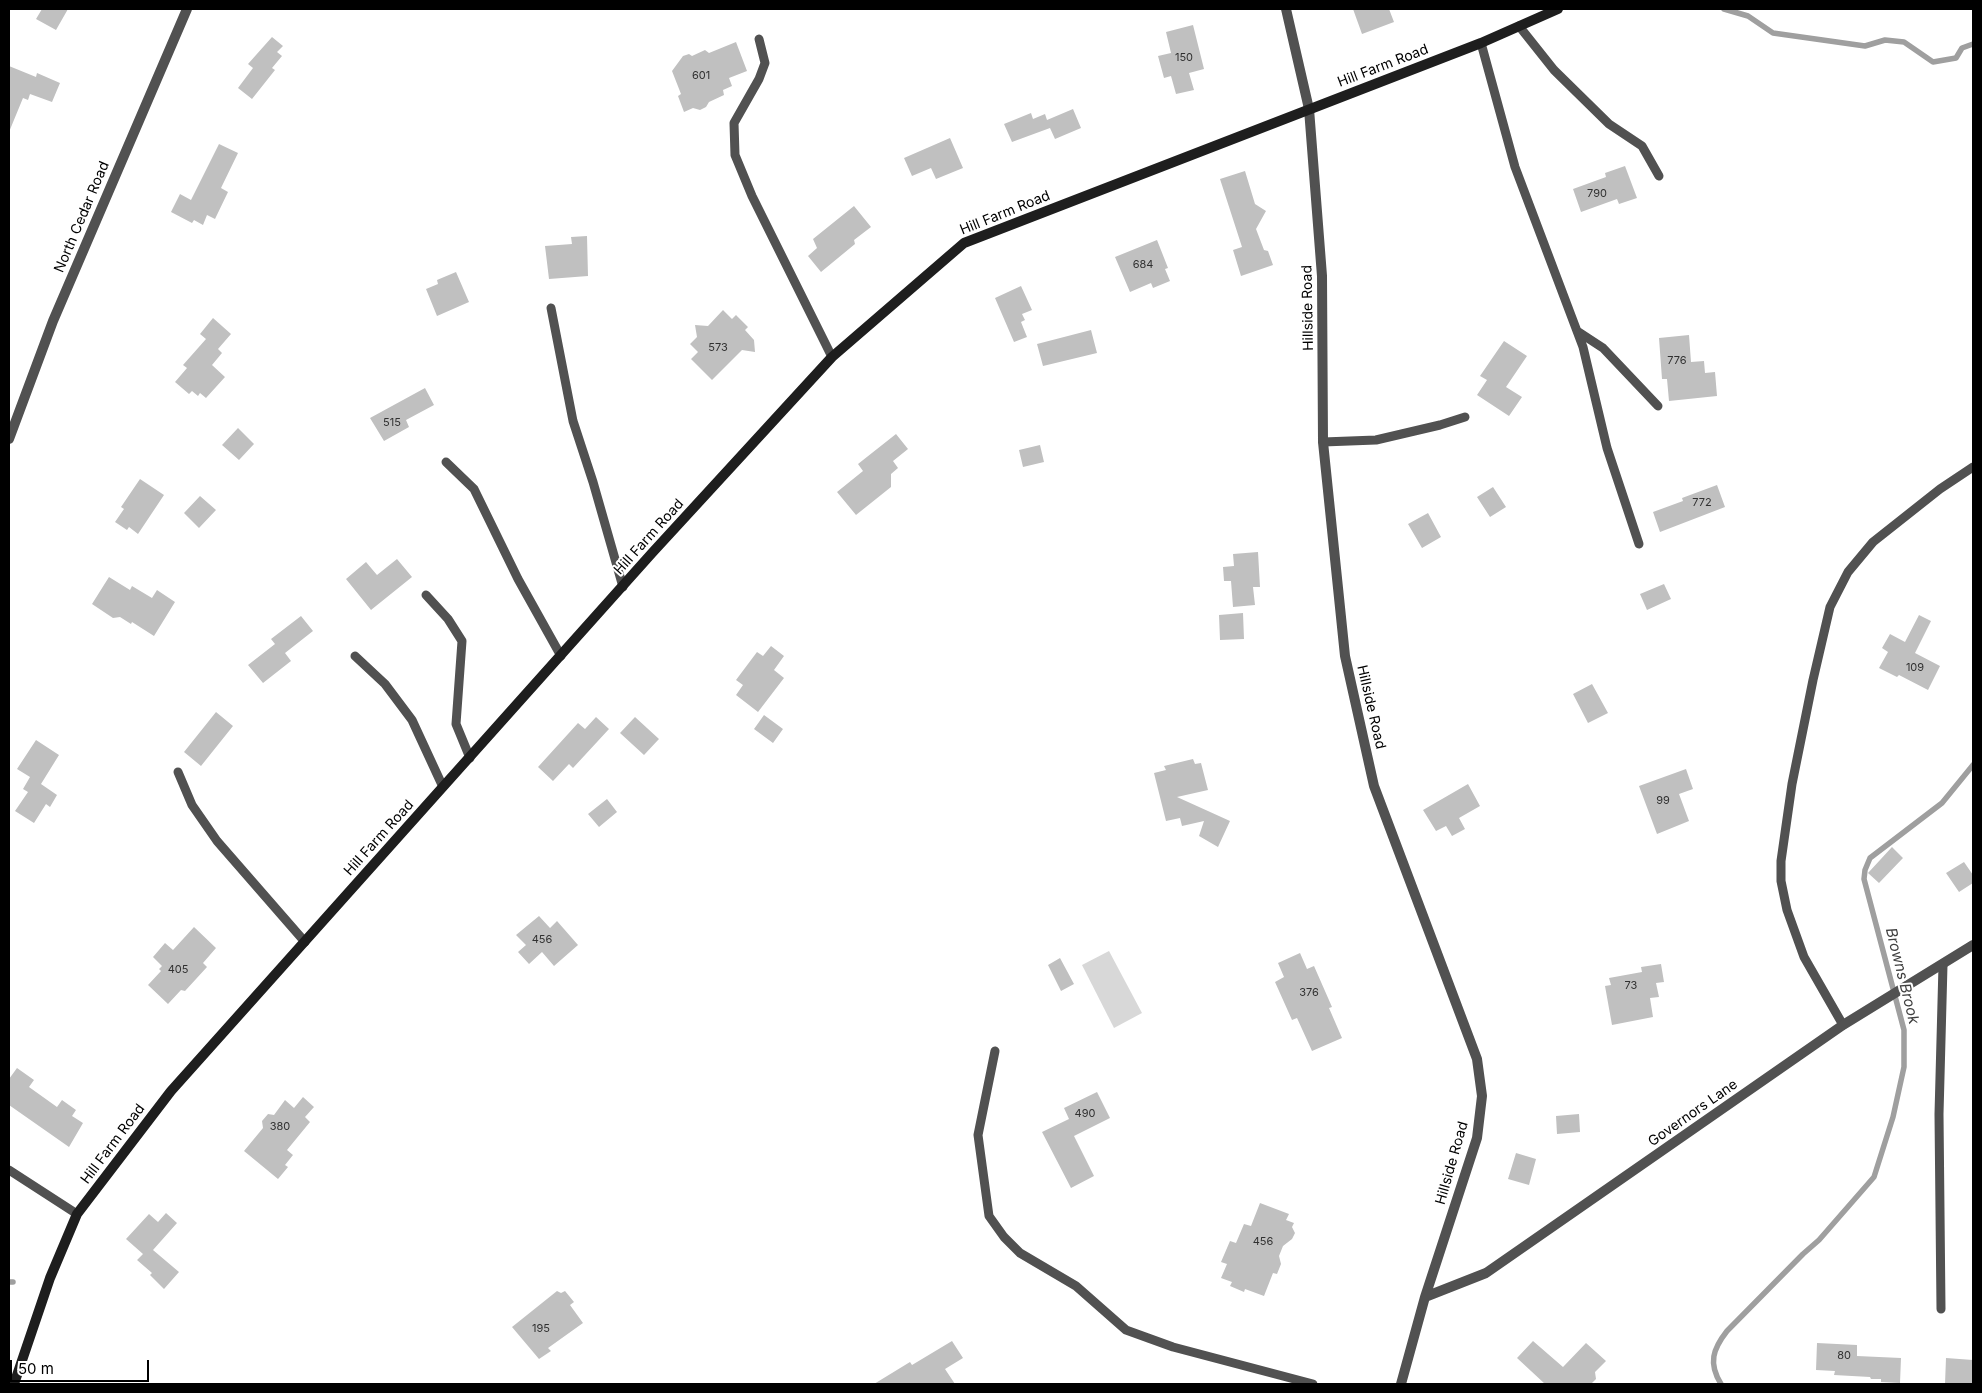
<!DOCTYPE html>
<html>
<head>
<meta charset="utf-8">
<style>
	body { margin:0 }
	#map { position:relative; width:1982px; height:1393px; overflow:hidden; background:#fff; font-family:Inter,sans-serif }
	canvas { display:block }
	.frame { position:absolute; inset:0; border:10px solid #000; pointer-events:none }
	.scale { position:absolute; left:10px; top:1360px; width:139px; height:22px; box-sizing:border-box; border:2px solid #000; border-top:0; padding-left:6px; font-size:15px; line-height:18px; white-space:nowrap; color:#000; -webkit-text-stroke:4px #fff; paint-order:stroke }
</style>
</head>
<body>
<div id="map">
<canvas width="1982" height="1393"></canvas>
<div class="frame"></div>
<div class="scale">50 m</div>
</div>
<script>
const context = document.querySelector('canvas').getContext('2d');
context.lineJoin = 'round';
function paint(path, color) { context.fillStyle = color; context.fill(path, 'evenodd'); }
function trace(path, color, width, dash) { context.strokeStyle = color; context.lineWidth = width; context.lineCap = dash ? 'butt' : 'round'; context.setLineDash(dash || []); context.stroke(path); }
function write(font, color, halo, rows, align = 'center') {
  context.font = font + ' Inter,sans-serif'; context.lineWidth = 4; context.setLineDash([]); context.textBaseline = 'middle'; context.strokeStyle = halo; context.fillStyle = color; for (const [text, x, y, turn = 0] of rows) {
    context.save(); context.translate(x, y); context.rotate((+turn || 0) * Math.PI / 180); context.textAlign = isNaN(turn) ? turn : align; if (halo) context.strokeText(text, 0, 0); context.fillText(text, 0, 0); context.restore();
  }
}
const green = new Path2D(`
	M1109,951L1142,1013L1114,1028L1082,965Z`);
const stream = new Path2D(`
	M1724,9L1748,16L1773,33L1865,46L1885,40L1904,42L1933,62L1956,58L1962,48L1973,44
	M9,1282H13
	M1721,1384C1708,1363 1713,1349 1727,1331L1803,1254L1819,1240L1874,1177L1893,1117L1904,1067V1030L1864,879L1865,870L1870,858L1942,803L1973,765`);
const building = new Path2D(`
	M42,9H68L56,30L36,19Z
	M1353,9H1389L1394,22L1362,34Z
	M1193,25L1204,69L1189,73L1194,90L1176,94L1171,76L1164,78L1158,56L1171,53L1166,32Z
	M272,37L283,46L277,52L282,56L272,68L275,70L252,99L238,88L253,68L248,64Z
	M736,42L747,71L729,78L732,86L723,90L724,95L709,102L706,107L700,110L693,108L684,112L678,96L681,94L672,71L683,56L689,54L692,56L705,50L709,53Z
	M9,66L36,77L37,73L60,83L52,102L30,94L28,100L23,98L9,132Z
	M1073,109L1081,128L1055,139L1050,128L1012,142L1004,124L1031,113L1033,119L1045,114L1047,120Z
	M950,138L963,168L936,179L931,168L912,176L904,158Z
	M219,144L238,153L221,188L228,192L215,219L207,215L203,225L194,220L192,223L171,212L180,194L191,200Z
	M1625,166L1637,198L1619,204L1617,199L1581,212L1573,189L1606,177L1605,173Z
	M1245,171L1255,204L1266,211L1256,229L1264,250L1268,251L1273,265L1241,276L1233,250L1242,247L1220,179Z
	M854,206L871,227L854,240L855,244L821,272L808,256L817,248L813,239Z
	M587,236L588,276L549,279L545,246L572,244L571,237Z
	M1157,240L1168,268L1165,269L1170,281L1153,288L1151,283L1130,292L1115,257Z
	M456,272L469,302L437,316L426,289L438,284L437,280Z
	M1021,286L1032,310L1022,314L1025,320L1021,322L1027,337L1014,342L995,298Z
	M723,310L732,319L736,315L748,327L745,330L754,340L755,352L742,350L712,380L691,359L698,352L690,344L697,337L695,325L708,326Z
	M213,318L231,334L218,349L222,353L212,365L225,377L206,398L200,393L198,396L192,391L189,394L175,382L187,368L183,365L206,339L200,334Z
	M1091,330L1097,353L1043,366L1037,344Z
	M1689,335L1691,362L1704,361L1705,373L1715,372L1717,396L1669,401L1667,379H1662L1659,338Z
	M1504,341L1527,356L1506,387L1522,397L1509,416L1477,395L1487,380L1480,376Z
	M425,388L434,405L406,420L409,427L384,441L370,418Z
	M238,428L254,444L239,460L222,445Z
	M896,434L908,449L893,461L898,468L891,474V487L856,515L837,492L863,471L858,464Z
	M1040,445L1044,462L1023,467L1019,450Z
	M140,479L164,495L138,534L129,527L127,530L115,522L124,509L121,507Z
	M1717,485L1725,507L1660,532L1653,512L1683,501L1682,498Z
	M1493,487L1506,507L1490,517L1477,497Z
	M200,496L216,510L199,528L184,513Z
	M1428,513L1441,537L1422,548L1408,524Z
	M1258,552L1260,587H1253L1255,605L1233,607L1231,581H1224L1223,567L1234,566L1233,554Z
	M397,559L412,577L371,610L346,579L366,562L377,575Z
	M109,577L130,590L132,586L152,598L157,590L175,602L154,636L132,622L131,624L120,617L113,618L92,604Z
	M1664,584L1671,599L1647,610L1640,594Z
	M1243,613L1244,639L1220,640L1219,615Z
	M1919,615L1931,621L1915,653L1940,666L1928,690L1899,675L1897,677L1879,668L1888,652L1882,648L1890,634L1905,642Z
	M301,616L313,631L285,653L291,661L263,683L248,665L275,644L271,639Z
	M771,646L784,656L774,670L784,678L758,712L736,695L743,685L736,680L757,652L763,656Z
	M1592,684L1608,713L1588,723L1573,694Z
	M216,712L233,726L201,766L184,752Z
	M764,715L783,729L773,743L754,729Z
	M596,717L609,729L573,768L569,764L553,781L538,767L578,723L585,729Z
	M635,717L659,739L644,755L620,733Z
	M36,740L59,755L41,784L57,795L50,807L46,804L34,823L15,811L28,792L23,789L30,777L17,769Z
	M1193,759L1195,764L1201,763L1208,790L1177,797L1230,821L1218,847L1199,836L1204,821L1182,826L1180,818L1166,821L1154,773L1166,770L1164,766Z
	M1686,769L1693,789L1679,794L1689,821L1657,834L1639,786Z
	M1468,784L1480,806L1459,818L1465,829L1452,836L1446,826L1436,831L1423,810Z
	M607,799L617,812L599,827L588,814Z
	M1892,847L1903,858L1879,883L1868,873Z
	M1964,862L1973,875V883L1959,892L1946,873Z
	M539,916L550,928L557,921L578,945L554,966L542,952L529,964L518,952L526,945L516,935Z
	M194,927L216,948L203,963L207,967L185,991L181,990L168,1004L148,985L161,971L159,969L162,966L153,957L165,943L173,950Z
	M1300,953L1307,969L1314,966L1332,1007L1329,1008L1342,1038L1312,1051L1297,1018L1292,1020L1275,982L1284,977L1278,963Z
	M1060,958L1074,984L1061,991L1048,965Z
	M1661,964L1664,982L1656,983L1659,997L1650,998L1653,1017L1612,1025L1605,986L1611,985L1609,978L1642,972L1641,967Z
	M17,1068L34,1080L29,1087L57,1107L62,1100L76,1110L72,1116L83,1123L69,1147L9,1105V1079Z
	M1097,1092L1110,1118L1074,1136L1094,1176L1071,1188L1042,1132L1069,1119L1064,1108Z
	M303,1097L314,1107L305,1117L310,1122L287,1150L293,1155L285,1165L288,1167L278,1179L244,1151L263,1128L262,1121L268,1114L274,1115L285,1100L294,1108Z
	M1579,1114L1580,1132L1557,1134L1556,1116Z
	M1516,1153L1536,1159L1529,1185L1508,1179Z
	M1260,1203L1289,1214L1286,1220L1294,1223L1292,1227L1295,1233L1292,1239L1283,1246L1279,1256L1281,1264L1277,1274L1273,1273L1264,1296L1245,1289L1244,1292L1230,1286L1232,1282L1221,1278L1227,1264L1221,1262L1230,1241L1236,1243L1244,1224L1251,1226Z
	M166,1213L177,1223L153,1250L179,1272L164,1289L150,1275L152,1273L137,1260L143,1254L126,1239L149,1214L158,1222Z
	M557,1291L561,1293L565,1291L574,1302L570,1305L583,1323L548,1348L551,1351L539,1359L512,1327Z
	M952,1341L963,1358L945,1369L955,1384H874L910,1362L912,1365Z
	M1533,1341L1563,1367L1586,1343L1606,1361L1595,1372L1596,1379L1592,1383L1545,1384L1517,1358Z
	M1817,1343L1857,1345V1356L1901,1358L1900,1383L1881,1382V1379H1871L1870,1377L1834,1375L1835,1371L1816,1370Z
	M1946,1358L1973,1360V1384H1945Z`);
const service = new Path2D(`
	M1519,26L1554,70L1609,124L1642,146L1659,176
	M759,39L765,63L759,79L734,123L735,155L752,196L832,357
	M1481,43L1515,167L1583,347L1607,448L1639,544
	M551,308L573,421L593,482L623,587
	M1577,331L1603,348L1658,406
	M1323,442L1376,440L1440,425L1465,417
	M446,462L474,489L518,579L561,656
	M426,595L448,619L462,641L456,724L470,758
	M355,656L385,684L412,720L443,787
	M178,772L192,805L217,841L305,942
	M1843,1025L1804,957L1787,910L1781,881V861L1792,784L1813,680L1830,607L1848,572L1873,542L1940,489L1973,467
	M995,1051L978,1135L989,1216L1004,1237L1020,1253L1076,1286L1126,1330L1173,1347L1313,1384
	M9,1170L77,1214
	M1941,1309L1939,1114L1943,965`);
const minor = new Path2D(`
	M1286,9L1309,109L1322,276L1323,442L1345,656L1374,786L1477,1059L1482,1096L1477,1138L1425,1297L1401,1384
	M9,439L53,321L187,9
	M1425,1297L1486,1273L1843,1025L1973,945`);
const secondary = new Path2D(`
	M14,1384L50,1278L77,1214L171,1091L652,553L832,357L964,243L1481,43L1558,9`);
const numberNames = [
	["150",1184,58],
	["601",701,76],
	["790",1597,194],
	["684",1143,265],
	["573",718,348],
	["776",1677,361],
	["515",392,423],
	["772",1702,503],
	["109",1915,668],
	["99",1663,801],
	["456",542,940],
	["405",178,970],
	["73",1631,986],
	["376",1309,993],
	["490",1085,1114],
	["380",280,1127],
	["456",1263,1242],
	["195",541,1329],
	["80",1844,1356]
];
const streetNames = [
	["Hill Farm Road",1383,66,-21],
	["Hill Farm Road",1005,213,-22],
	["North Cedar Road",82,217,-67],
	["Hillside Road",1308,308,-91],
	["Hill Farm Road",649,537,-48],
	["Hillside Road",1371,707,77],
	["Hill Farm Road",379,838,-48],
	["Governors Lane",1693,1113,-35],
	["Hill Farm Road",113,1144,-53],
	["Hillside Road",1452,1163,-74]
];
const waterNames = [
	["Browns Brook",1902,976,76]
];
paint(green, '#d8d8d8');
trace(stream, '#9f9f9f', 5.5);
paint(building, '#c0c0c0');
trace(service, '#515151', 9);
trace(minor, '#515151', 10);
trace(secondary, '#1e1e1e', 10);
write('11px', '#303030', null, numberNames);
write('14px', '#000', '#fff', streetNames);
write('italic 15px', '#404040', '#fff', waterNames);
</script>
</body>
</html>
